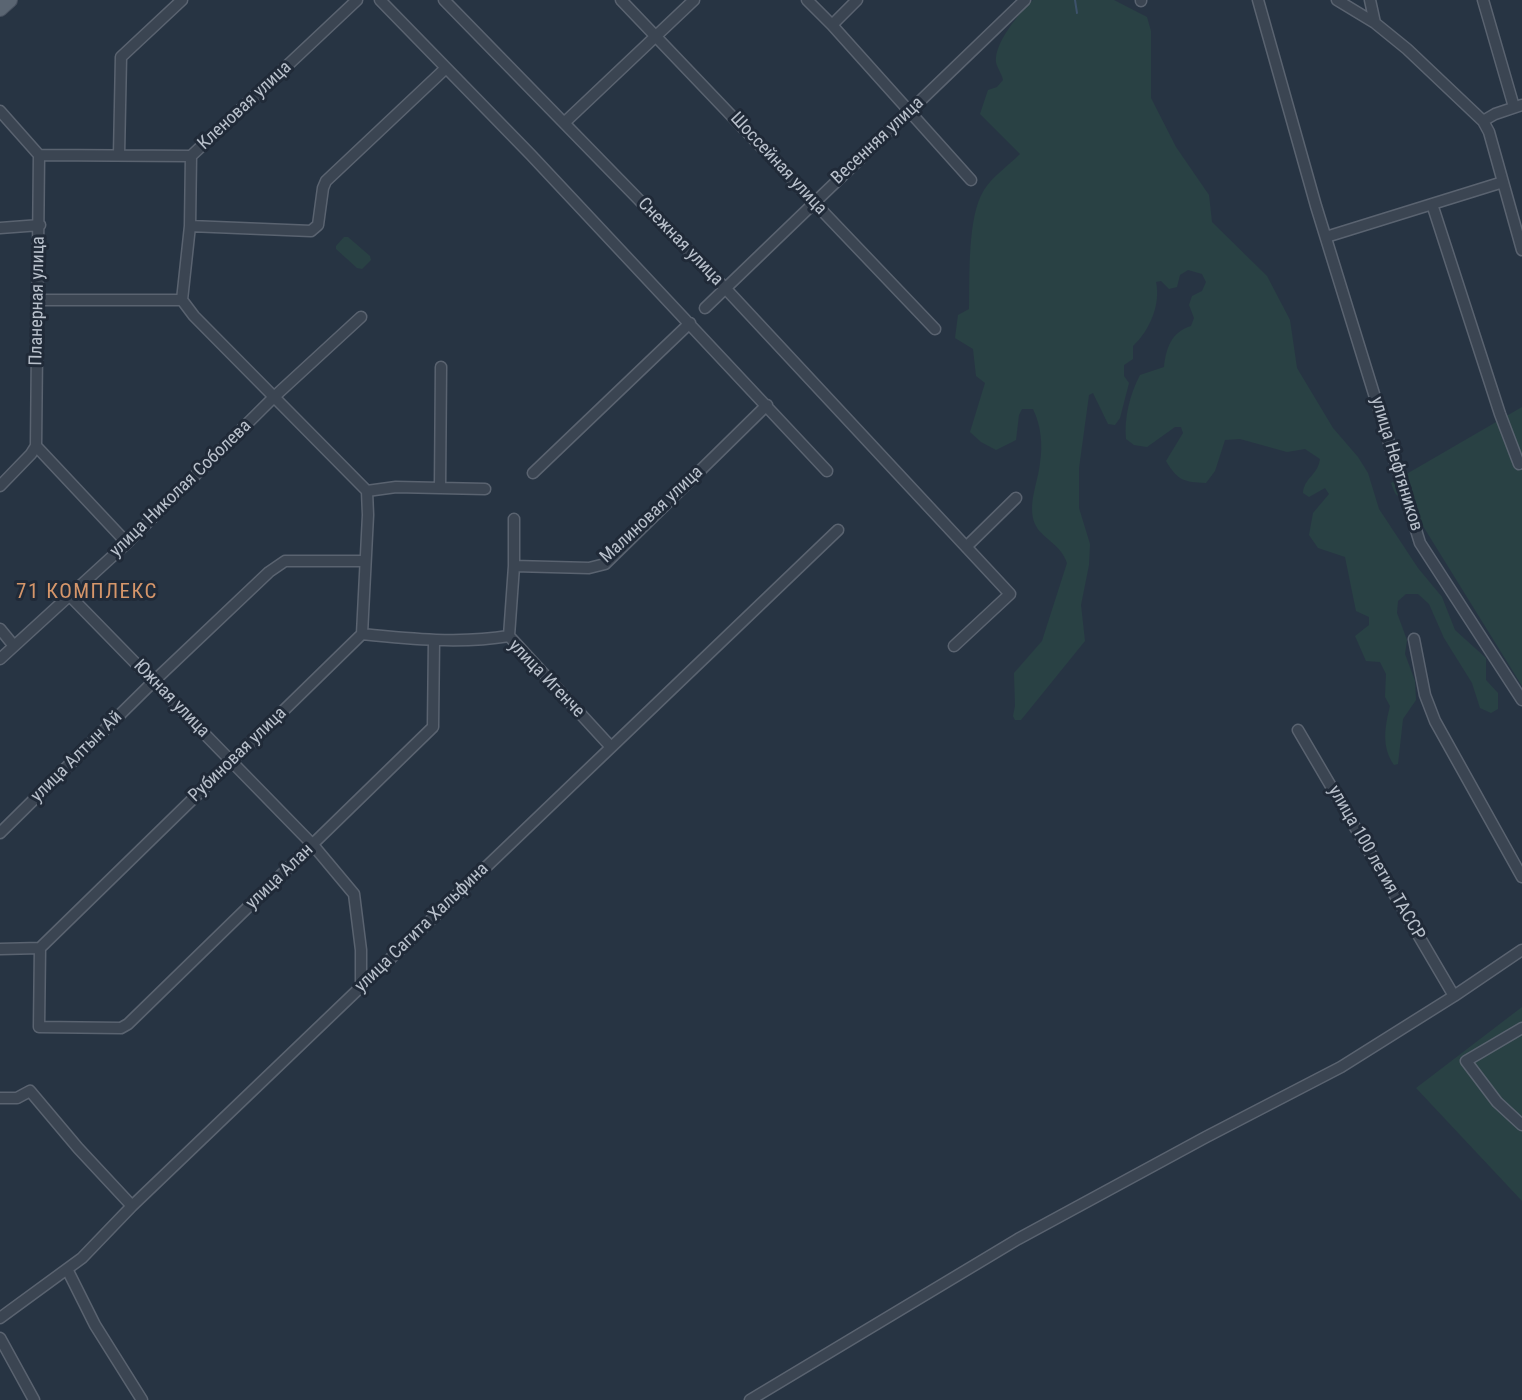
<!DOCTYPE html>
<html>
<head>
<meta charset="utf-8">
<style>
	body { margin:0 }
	canvas { display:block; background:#273443 }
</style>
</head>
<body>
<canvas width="1522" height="1400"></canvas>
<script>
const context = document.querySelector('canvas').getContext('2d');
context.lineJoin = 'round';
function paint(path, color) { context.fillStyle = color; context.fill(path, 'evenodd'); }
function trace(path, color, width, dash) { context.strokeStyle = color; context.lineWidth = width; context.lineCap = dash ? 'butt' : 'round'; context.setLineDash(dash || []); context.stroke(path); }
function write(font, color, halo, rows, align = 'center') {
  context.font = font + ' "Roboto Condensed",sans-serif'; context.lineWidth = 6; context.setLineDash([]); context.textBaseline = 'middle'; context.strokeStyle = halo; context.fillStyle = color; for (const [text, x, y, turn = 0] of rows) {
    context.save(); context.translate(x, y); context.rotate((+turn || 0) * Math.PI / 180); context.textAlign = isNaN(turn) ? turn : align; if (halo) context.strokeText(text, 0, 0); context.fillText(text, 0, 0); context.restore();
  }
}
const green = new Path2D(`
	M1033,0H1114L1147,17L1151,31V98L1176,147L1209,195L1212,222L1267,276L1290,320L1297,368L1333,428L1358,457L1368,473L1379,509L1418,568L1442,597L1455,630L1486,658V680L1498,693V709L1491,713L1480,708L1472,683L1444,638L1429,604L1418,594H1406L1398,601L1397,613L1407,640L1405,654L1415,681L1416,700L1403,719L1398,764L1394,765C1381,747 1385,726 1390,706L1385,697L1386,674L1380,662L1366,661L1355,636L1369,625V617L1356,611L1345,557L1318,548L1309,535L1313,513L1329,494L1325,488L1309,497L1303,493C1304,478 1318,475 1320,459L1305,449L1287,452L1240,439L1225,440L1215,471L1206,483C1184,482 1178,481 1166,461L1183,433L1181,427H1175L1147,447L1134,445L1126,439C1124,418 1130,394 1140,375L1164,367C1166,349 1171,332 1191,326L1194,318L1189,305L1192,296L1202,291L1206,282L1202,274L1188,270L1180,275L1177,287L1169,289L1161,281L1156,282C1161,305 1149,331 1133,346V359L1124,365V376L1129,383L1120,418L1115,425L1108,424L1093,393L1089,395L1079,468V508L1090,544L1089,565L1081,605L1085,641L1021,720H1015L1013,716L1015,706L1014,673L1042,641L1067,563C1061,544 1041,538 1035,524C1027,505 1038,483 1040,463C1043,445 1041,425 1033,409H1022L1019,415L1016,440L996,450L981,442L970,432L985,383L976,376L973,349L955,338L958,315L969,309C970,277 967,217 984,190C992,177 1008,166 1020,154L980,114L988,90L997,87L1003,80C1002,74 997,68 996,62C994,43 1020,12 1033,0Z
	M344,237H348L370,256L371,260L362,269L357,268L336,249V246Z
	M1522,407V686L1418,518L1395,493L1391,483Z
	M1522,1007V1201L1416,1088Z`);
const stream = new Path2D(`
	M1075,0L1077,13`);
const minor = new Path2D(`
	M380,0L531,155L827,471
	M444,0L726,289L1010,594L954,646
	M621,0L935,329
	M807,0L832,25L971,180
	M1141,0V1
	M1258,0L1316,206L1420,543L1522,700
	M1337,0L1375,23L1407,49L1483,121
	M1370,0L1375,23
	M1483,0L1514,107
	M832,25L857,0
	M1522,105L1495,114L1483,121L1489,132L1522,250
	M0,111L39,155
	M564,123L694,0
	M39,155L191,156L357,0
	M119,155L121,57L182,0
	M1432,204L1500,414L1519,464
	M190,226L311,231L318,225L323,188L326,181L446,68
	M0,228L40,225
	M1326,237L1503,182
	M38,300H182L190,226L191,156
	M182,300L194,316L367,491
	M705,308L1025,0
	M36,446L39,155
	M36,446L127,543
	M533,473L690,323
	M0,486L31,454L36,446
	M440,488L441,367
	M367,491L396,487L485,489
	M966,547L1016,498
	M514,566L589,568L605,564L767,405
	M69,595L313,845L354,894L361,950V987
	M0,629L14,646
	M362,634C411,639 461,644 509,636
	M509,636L611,747
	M509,636L514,566V519
	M1414,639L1425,695L1435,721L1522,877
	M0,659L127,543L275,396L361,317
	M1298,730L1454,996
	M0,833L154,681L269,572L285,561H364
	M40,948L39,1027L121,1028L128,1024L433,727L434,640
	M0,949L40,948L362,634L368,515L367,491
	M1522,1028L1466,1061L1497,1102L1522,1125
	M0,1098H17L30,1091L78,1148L132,1206
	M67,1269L95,1325L142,1400
	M0,1318L82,1258L132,1206L838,530
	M0,1338L34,1400
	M750,1400L1018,1239L1206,1137L1341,1067L1454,996L1522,950`);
const major = new Path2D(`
	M0,9L10,0`);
const streetNames = [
	["Кленовая улица",245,106,-43],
	["Весенняя улица",878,141,-43],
	["Шоссейная улица",778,164,47],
	["Снежная улица",680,242,46],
	["Планерная улица",38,301,-89],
	["улица Нефтяников",1396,464,73],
	["улица Николая Соболева",181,489,-44],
	["Малиновая улица",652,515,-43],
	["улица Игенче",546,679,46],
	["Южная улица",171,699,46],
	["Рубиновая улица",238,755,-44],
	["улица Алтын Ай",77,757,-45],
	["улица 100 летия ТАССР",1376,863,60],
	["улица Алан",280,877,-44],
	["улица Сагита Хальфина",422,928,-44]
];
const quarterNames = [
	["71 КОМПЛЕКС",87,593]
];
paint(green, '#294144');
trace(stream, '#3d526b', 2);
trace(minor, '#5a6370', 13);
trace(major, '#48515f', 16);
trace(minor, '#3b4552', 10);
trace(major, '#5a6572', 14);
write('18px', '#b9c1cc', '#202a38', streetNames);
context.letterSpacing = '1.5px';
write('21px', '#d6966a', '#202a38', quarterNames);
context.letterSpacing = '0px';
</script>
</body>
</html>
